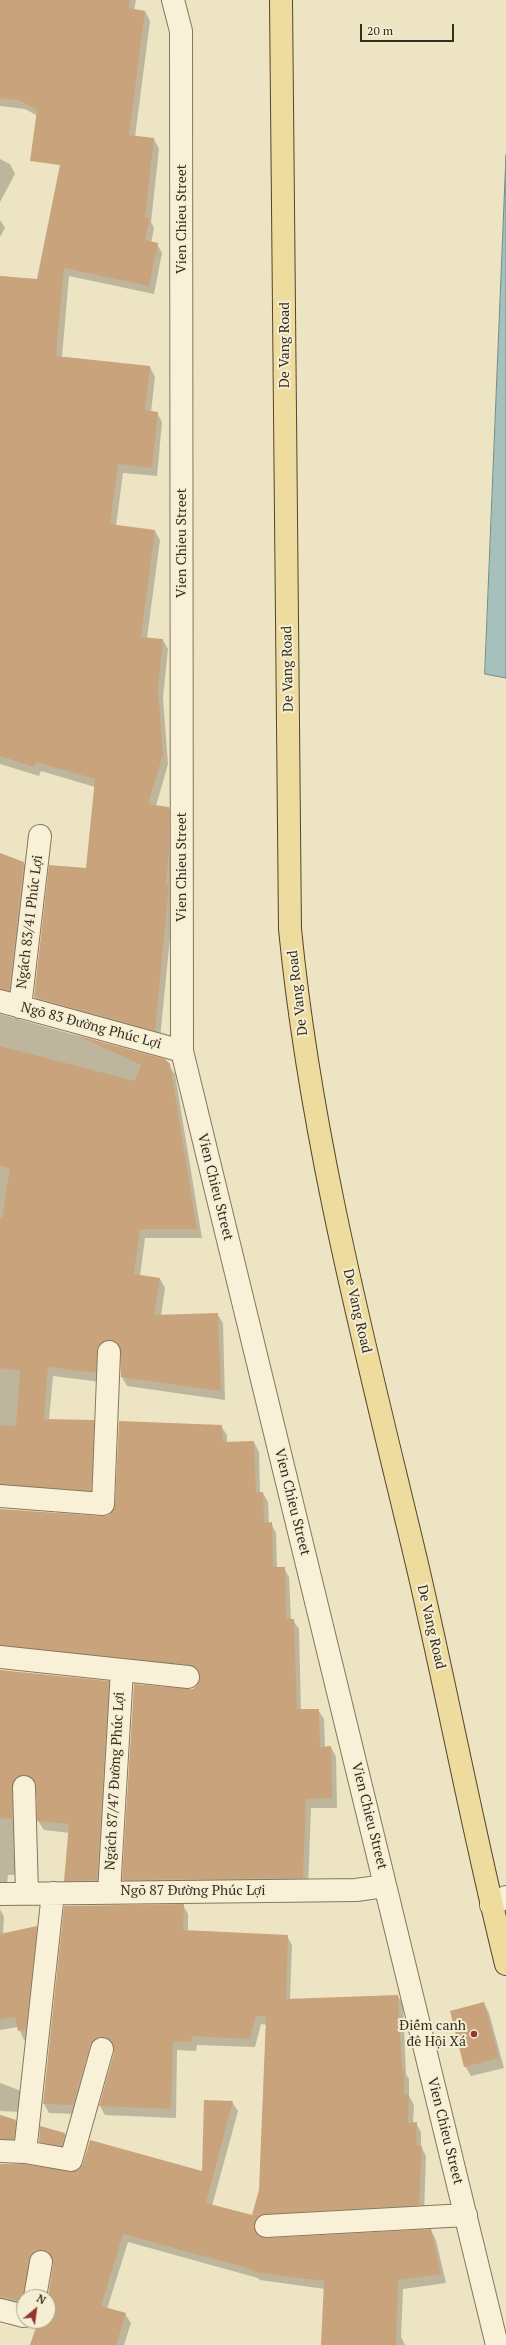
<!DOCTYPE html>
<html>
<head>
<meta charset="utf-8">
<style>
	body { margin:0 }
	#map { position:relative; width:506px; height:2345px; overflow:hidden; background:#ede4c4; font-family:"PT Serif",serif }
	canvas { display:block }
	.north { position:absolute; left:16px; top:2289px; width:40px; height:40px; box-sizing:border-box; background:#f4eed4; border:1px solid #a8a18c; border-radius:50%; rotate:29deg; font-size:11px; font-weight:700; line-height:16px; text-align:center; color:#372d1f }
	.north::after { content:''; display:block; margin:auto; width:14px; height:18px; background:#94362d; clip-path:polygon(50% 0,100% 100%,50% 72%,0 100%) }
	.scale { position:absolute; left:360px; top:24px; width:94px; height:18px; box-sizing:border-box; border:2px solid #372d1f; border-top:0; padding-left:5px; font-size:12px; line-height:14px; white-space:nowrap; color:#372d1f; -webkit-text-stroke:3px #f4eed4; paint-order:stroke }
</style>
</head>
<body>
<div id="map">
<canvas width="506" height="2345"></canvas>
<div class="north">N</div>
<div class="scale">20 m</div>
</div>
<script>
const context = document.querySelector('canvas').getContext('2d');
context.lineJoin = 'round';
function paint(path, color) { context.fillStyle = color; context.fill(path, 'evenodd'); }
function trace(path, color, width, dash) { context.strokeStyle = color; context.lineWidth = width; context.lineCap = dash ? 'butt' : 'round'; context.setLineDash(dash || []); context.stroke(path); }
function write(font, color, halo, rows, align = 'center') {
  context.font = font + ' "PT Serif",serif'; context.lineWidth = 4; context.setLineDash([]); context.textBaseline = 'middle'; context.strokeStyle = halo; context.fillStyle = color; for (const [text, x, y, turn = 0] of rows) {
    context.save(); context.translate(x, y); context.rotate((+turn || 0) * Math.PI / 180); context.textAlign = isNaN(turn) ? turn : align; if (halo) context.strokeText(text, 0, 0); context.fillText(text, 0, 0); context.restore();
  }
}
const water = new Path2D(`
	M506,155V678L485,674Z`);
const shadow = new Path2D(`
	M0,0H136L134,10L145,11L150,21L135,137L154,139L159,149L151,222L154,228L151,243L157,244L162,253L154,294L69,276L62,357L150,367L155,377L151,412L157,413L162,422L157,476L123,473L116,526L155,531L160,540L147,638L163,640L168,649L163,698L168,764L156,806L169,808L174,817V896L160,1039L40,1007L35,997L87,869L95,787L41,771L39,776L0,764V276L38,280L76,95L58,127L25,109L0,106Z
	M0,159L10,164L15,174L0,202Z
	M0,220L5,228L0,237Z
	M0,853L24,863L29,873L14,1000H0Z
	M0,1014L165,1060L175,1074L202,1238H145L140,1276L160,1279L165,1288L161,1316L217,1314L223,1323L225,1400L127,1386L122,1377L121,1351L116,1349L101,1382L53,1376L49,1420L93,1421L99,1431L96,1500L0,1494Z
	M221,1426L227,1435V1443L254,1442L259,1452L260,1493H263L268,1502L269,1523H271L276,1533L277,1568H284L289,1577L291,1620H293L299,1629L301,1710H318L324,1719L325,1747H331L336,1757L337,1808H311L308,1887L129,1889L123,1880L193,1690L199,1685L201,1678L196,1674L0,1655V1510L102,1517L109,1516Z
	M0,1671L108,1682L114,1691L102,1890H71L65,1881L70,1833L44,1830L38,1821L36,1785L29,1784L18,1841L15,1875H8L6,1891L0,1892Z
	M183,1905L188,1914V1931L287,1936L292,1945L290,2000L398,1996L403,2005L406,2074L409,2079V2096L414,2105L413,2123H416L421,2132V2146L426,2156L424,2214L264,2225L258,2235L266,2239L431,2230L436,2240L446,2283L403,2289L401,2337L405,2345H322L325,2289L260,2280L258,2278L128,2242L107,2309L125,2314L131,2323L124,2345H31L38,2321H48V2300L54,2264L48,2258L30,2297H24V2309L0,2305V2164L69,2173L81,2169L90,2141L203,2172L232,2102L238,2111L212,2206L253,2217L260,2190L267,2025L261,2024L255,2047L197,2045L196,2051L177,2050L176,2118L105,2115L100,2106L115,2052L114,2047L111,2046L78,2114L49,2113L44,2104Z
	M0,1909L4,1917L3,1935L36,1928L42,1937L31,2038L24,2040L18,2027L0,2030Z
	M484,2003L489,2013L504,2068L471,2076L465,2066Z
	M0,2083L19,2090L24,2099L22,2112L0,2111Z
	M0,2115L15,2120L21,2129L19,2148L0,2149Z
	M41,2127L65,2134L71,2144L68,2155L46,2152L40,2141Z`);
const building = new Path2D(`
	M0,0H130L129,8L145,11L129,135L154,138L145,217L150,218L145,240L158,243L149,286L64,268L56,356L150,366L145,410L158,412L152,468L118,464L110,524L155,530L141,637L163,639L158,688L163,754L148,804L169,807V852L166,884L169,886L155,1031L34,997L49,865L86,868L95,779L36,762L34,767L0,756V276L37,279L60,165L30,161L37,110L19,100L0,98Z
	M0,853L24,862L9,991L0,989Z
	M76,1035L165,1059L170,1064L197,1229H140L134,1274L160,1278L154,1315L218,1313L221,1387L220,1391L121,1377L120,1347L116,1342L110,1340L103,1341L98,1346L96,1373L48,1367L44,1419L94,1420L91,1491L0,1484V1425L16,1426L20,1371L0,1368V1218H2L10,1168L0,1166V1046L135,1081L141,1065Z
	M119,1421L222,1425L223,1442L254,1441L256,1492H263L264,1523L272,1522L273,1567H285L286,1619H294L297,1709H319L320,1747L331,1746L332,1798L306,1799L303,1878L122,1880L134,1684L193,1689L198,1684L200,1678L199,1672L189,1665L0,1645V1509L102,1516L109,1515L115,1504Z
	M0,1670L109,1681L97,1880L64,1881L69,1824L37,1821L36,1786L30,1776L23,1775L13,1781L12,1819L0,1818Z
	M184,1904L183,1930L288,1935L286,1999L398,1995L402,2068L404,2069V2094L409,2095L408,2123L417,2122L416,2145L422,2146L419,2205L265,2214L259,2216L254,2226L256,2233L267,2238L431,2229L441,2274L398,2280L396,2345H321L324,2281L253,2272L254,2270L123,2234L101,2306L126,2313L116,2345H30L38,2321H48V2297L53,2264L49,2253L43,2250H36L29,2260L23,2301L0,2297V2164H24L75,2172L83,2164L90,2140L202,2171L204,2100L233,2101L206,2203L252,2215L259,2190L266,2017L256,2016L250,2039L192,2036L191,2042L173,2041L171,2109L99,2106L114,2052L111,2041L105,2037L94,2040L90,2045L73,2105L43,2104L64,1906Z
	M37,1926L26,2029L18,2031L15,2017L0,2020V1934Z
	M484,2002L499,2058L464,2067L450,2011Z
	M0,2115L16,2120L14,2139H0Z
	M40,2126L65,2133L62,2146L39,2142Z`);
const minor = new Path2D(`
	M173,0L181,31L182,1051L497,2345
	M0,1001L182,1051
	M20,1007L40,836
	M0,1496L103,1504L109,1352
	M0,1657L188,1677
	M24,1787L27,1893
	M109,1892L122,1670
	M0,1894L356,1890L385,1886
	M491,1905L506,1897
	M0,2151L25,2152L71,2160L102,2049
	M25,2152L53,1893
	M266,2226L466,2215
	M35,2297L41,2262
	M0,2310L24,2316`);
const major = new Path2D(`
	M281,0L290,929C311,1144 367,1354 417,1564C448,1697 473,1831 506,1964`);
const markers = [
	[474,2034,4,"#94362d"]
];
const streetNames = [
	["Vien Chieu Street",182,219,-90],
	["De Vang Road",285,345,-90],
	["Vien Chieu Street",182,543,-90],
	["De Vang Road",288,669,-91],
	["Vien Chieu Street",182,867,-90],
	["Ngách 83/41 Phúc Lợi",30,922,-83],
	["De Vang Road",298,993,-97],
	["Ngõ 83 Đường Phúc Lợi",91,1026,15],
	["Vien Chieu Street",215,1187,76],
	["De Vang Road",357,1311,77],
	["Vien Chieu Street",292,1502,76],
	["De Vang Road",431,1627,77],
	["Ngách 87/47 Đường Phúc Lợi",115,1781,-87],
	["Vien Chieu Street",369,1816,76],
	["Ngõ 87 Đường Phúc Lợi",193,1891],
	["Vien Chieu Street",445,2131,76]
];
const poiNames = [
	["Điếm canh",466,2026],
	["đê Hội Xá",466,2042]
];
paint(water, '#a6c0bb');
trace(water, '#6d8e89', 1);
paint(shadow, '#0003');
paint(building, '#c9a37c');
trace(minor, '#87765b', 24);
trace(major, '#55442f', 24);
trace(minor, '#f8f1d7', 22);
trace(major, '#eedc9e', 22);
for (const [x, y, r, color] of markers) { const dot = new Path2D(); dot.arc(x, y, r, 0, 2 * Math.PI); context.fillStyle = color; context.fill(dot); trace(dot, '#f4eed4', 1.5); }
write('14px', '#372d1f', '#f4eed4', streetNames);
write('14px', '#372d1f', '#f4eed4', poiNames, 'right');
</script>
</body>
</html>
